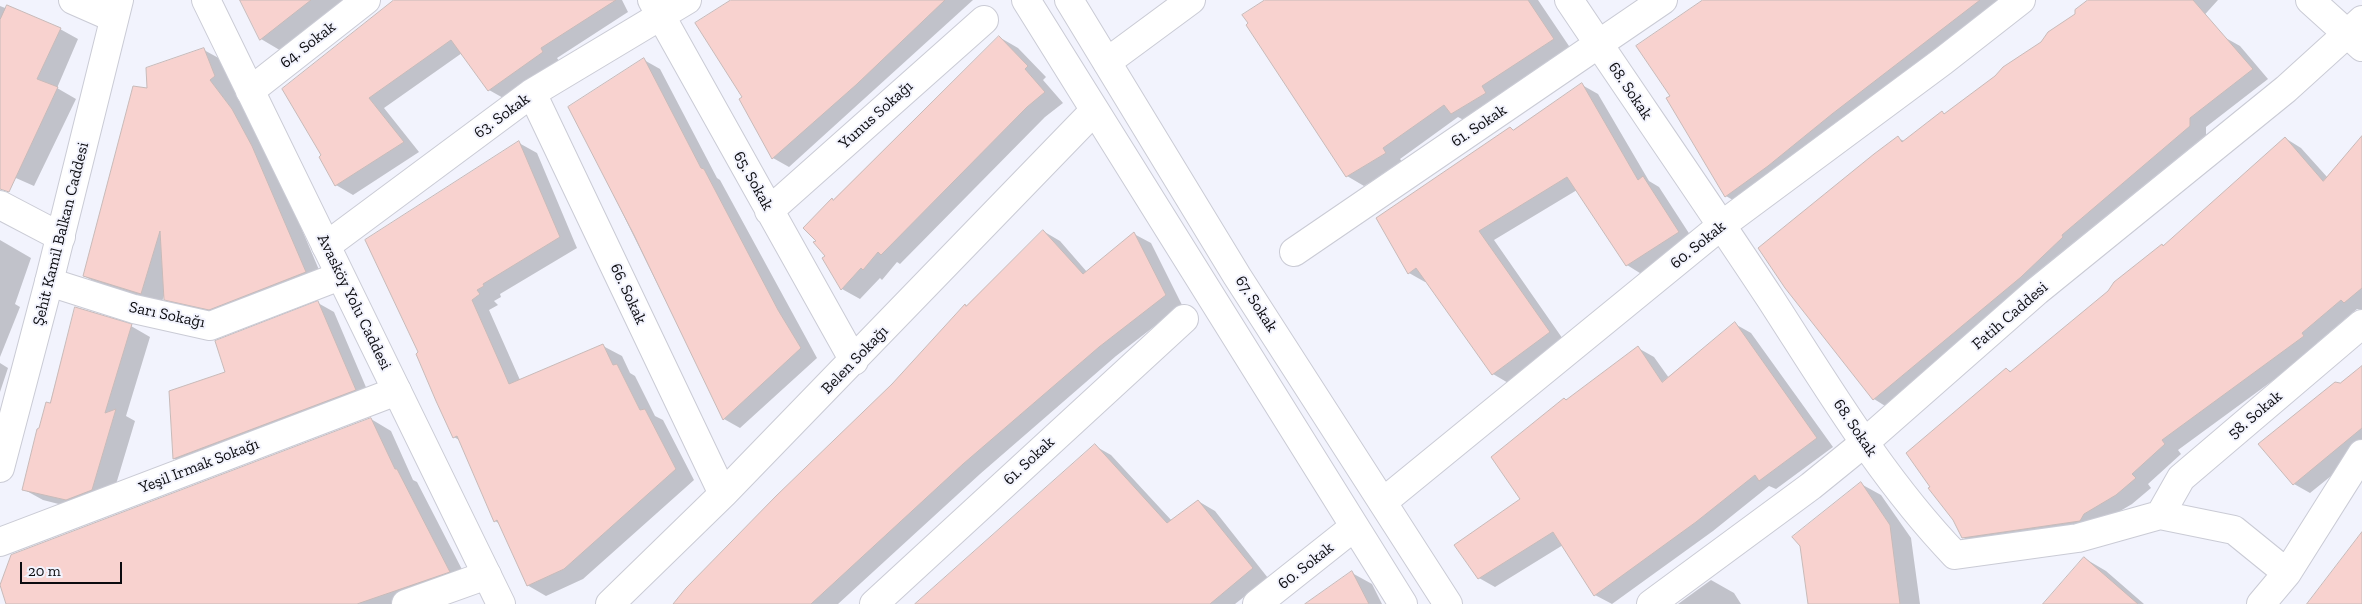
<!DOCTYPE html>
<html>
<head>
<meta charset="utf-8">
<style>
	body { margin:0 }
	#map { position:relative; width:2362px; height:604px; overflow:hidden; background:#f2f3fd; font-family:"Zilla Slab",serif }
	canvas { display:block }
	.scale { position:absolute; left:20px; top:562px; width:102px; height:22px; box-sizing:border-box; border:2px solid #0b0b0f; border-top:0; padding-left:6px; font-size:15px; line-height:18px; white-space:nowrap; color:#0b0b0f; -webkit-text-stroke:4px #f2f3fd; paint-order:stroke }
</style>
</head>
<body>
<div id="map">
<canvas width="2362" height="604"></canvas>
<div class="scale">20 m</div>
</div>
<script>
const context = document.querySelector('canvas').getContext('2d');
context.lineJoin = 'round';
function paint(path, color) { context.fillStyle = color; context.fill(path, 'evenodd'); }
function trace(path, color, width, dash) { context.strokeStyle = color; context.lineWidth = width; context.lineCap = dash ? 'butt' : 'round'; context.setLineDash(dash || []); context.stroke(path); }
function write(font, color, halo, rows, align = 'center') {
  context.font = font + ' "Zilla Slab",serif'; context.lineWidth = 4; context.setLineDash([]); context.textBaseline = 'middle'; context.strokeStyle = halo; context.fillStyle = color; for (const [text, x, y, turn = 0] of rows) {
    context.save(); context.translate(x, y); context.rotate((+turn || 0) * Math.PI / 180); context.textAlign = isNaN(turn) ? turn : align; if (halo) context.strokeText(text, 0, 0); context.fillText(text, 0, 0); context.restore();
  }
}
const shadow = new Path2D(`
	M242,0H347L283,52L261,39Z
	M400,0H622L628,12L557,58L559,61L505,99L489,90L462,53L384,108L419,152L353,195L336,185L321,157Z
	M733,0H973L789,167L773,158L743,98Z
	M1267,0H1538L1571,49L1469,123L1458,117L1400,159L1403,163L1364,186L1347,176Z
	M1705,0H2009L1743,206L1726,196L1671,96Z
	M2090,0H2218L2119,109L2224,37L2240,46L2268,79L2206,127V135L1890,409L1874,399L1786,287L1898,138L1904,141L1942,113L1945,114L2041,42L2077,14Z
	M0,6L60,29L78,39L57,88L76,99L34,186L0,171Z
	M999,37L1018,48L1046,77L1043,80L1063,103L1045,117L900,264L897,262L882,280L880,278L860,299L842,289L818,241L834,201Z
	M204,50L224,61L272,159L325,284L230,320L185,311L165,299V292L161,305L104,287L84,276L149,89Z
	M644,60L660,69L717,178L720,180L817,358L740,428L724,419L570,107Z
	M1582,85L1598,94L1649,181L1659,187L1694,241L1643,275L1627,265L1577,190L1494,240L1565,342L1510,384L1493,374L1427,281L1425,282L1409,273L1510,128L1515,131Z
	M2285,138L2301,148L2328,178L2362,142V310L2357,309L2317,343L2320,346L2178,450L2181,454L2148,484L2151,488L2132,504L2100,523L1979,547L1962,537L2007,369L2012,372L2164,247Z
	M519,143L537,153L577,248L500,294L501,297L494,301L498,305L489,310L520,380L603,346L622,356L630,373L635,376L655,416L663,420L694,480L583,579L546,596L527,585L500,524L495,521L459,440L454,437L417,354Z
	M1043,231L1060,241L1087,272L1134,234L1151,243L1182,305L1116,356L980,474L838,604H675L893,384L965,305L968,306Z
	M0,240L31,258L15,304L20,307L0,357Z
	M318,303L334,312L371,399L191,468L175,459L171,392L226,373Z
	M1735,324L1751,333L1833,447L1776,489L1769,486L1713,531L1612,604L1595,595L1563,545L1495,587L1479,578L1522,500L1567,401L1638,348L1654,357L1669,378Z
	M131,326L150,337L126,416L135,421L111,501L86,511L43,500L23,489L40,429L50,404Z
	M0,363L8,368L0,392Z
	M2362,367V451L2310,493L2294,484L2341,384Z
	M371,419L391,431L413,480L417,482L469,583L416,604H7Z
	M1095,446L1111,455L1172,521L1198,501L1215,511L1268,578L1235,604H919Z
	M1861,484L1881,495L1911,538L1920,604H1809Z
	M2084,558L2106,571L2144,604H2044Z
	M1352,573L1372,584L1382,604H1307Z
	M1711,580L1734,593L1741,604H1678Z`);
const building = new Path2D(`
	M240,0H311L260,40Z
	M394,0H616L541,48L543,52L488,91L451,40L369,98L404,142L335,186L319,157L321,155L282,89Z
	M731,0H945L857,84L772,159L739,99L742,97L695,23Z
	M1265,0H1528L1554,39L1482,86L1486,93L1451,114L1444,105L1383,148L1386,153L1346,177L1246,25L1248,23L1242,15Z
	M1703,0H1980L1832,114L1768,166L1725,197L1666,98L1670,96L1636,46Z
	M2088,0H2193L2253,69L2190,118V126L2062,235L2063,237L2021,277L1873,400L1785,288L1758,248L1874,154L1898,136L1902,142L1942,111L1944,114L1995,76L2003,67L2041,42L2048,32L2075,14V10Z
	M7,5L61,28L37,79L58,87L9,192L0,189V20Z
	M999,36L1028,66L1025,69L1045,92L1027,107L881,255L878,252L863,270L861,268L841,290L822,258L825,256L813,242L816,241L803,228L832,198L833,200Z
	M204,48L215,76L210,80L232,109L252,146L306,272L209,310L164,300L160,231L141,294L83,276L133,86L147,88L146,68Z
	M644,58L701,168L704,169L778,310L801,348L723,420L634,235L568,107Z
	M1582,83L1638,180L1643,176L1679,232L1626,266L1567,177L1479,231L1550,332L1492,375L1416,268L1408,274L1376,218L1510,127L1513,130Z
	M2362,136V288L2344,303L2341,300L2302,333L2304,336L2162,440L2165,444L2132,474L2136,478L2116,495L2084,514L2080,521L1962,538L1953,520L1928,488L1930,487L1906,453L2006,368L2010,372L2108,291L2114,282L2162,244L2163,246L2285,137L2323,181Z
	M519,141L560,237L483,284L484,286L477,290L480,294L472,300L503,370L509,384L603,344L613,365L617,364L640,410L645,409L676,469L564,569L527,586L497,520L494,522L457,436L453,438L436,401L416,354L418,352L365,240Z
	M1043,230L1083,274L1134,232L1166,295L1099,347L963,464L811,604H673L686,588L776,496L892,384L965,304L966,306Z
	M318,301L356,390L173,459L169,391L225,372L215,341Z
	M75,307L132,324L105,413L116,409L92,490L66,500L22,490L37,429L39,428L46,402L50,403Z
	M1735,322L1817,438L1759,481L1755,475L1696,522L1594,596L1553,532L1478,579L1454,545L1520,499L1491,457L1564,398L1566,400L1638,346L1662,382Z
	M2362,366V428L2293,485L2258,444L2335,382L2340,383Z
	M371,418L395,469H397L450,572L357,604H6L0,585L11,555Z
	M1095,444L1167,523L1198,500L1253,568L1210,604H915Z
	M1861,482L1890,525L1900,604H1808L1800,546L1792,537Z
	M2362,532V604H2307Z
	M2084,557L2138,604H2043Z
	M1352,571L1369,604H1305Z`);
const street = new Path2D(`
	M652,0L854,361
	M1569,0C1636,100 1704,198 1770,298C1827,386 1882,479 1955,555L2078,538L2160,515L2234,530L2287,573
	M2310,0L2362,47
	M1107,62L1191,0
	M250,91L366,0
	M532,93L723,494
	M0,205L61,237
	M769,211L984,20
	M326,246L532,93L687,0
	M1294,252L1663,0
	M49,282L134,309L210,326L340,276
	M1383,502L1722,225L1943,61L2021,0
	M2160,515L2181,478L2362,324
	M0,542L397,391
	M406,604L487,575
	M610,604L723,494L1094,111
	M874,604L1184,319
	M1257,604L1354,527
	M2261,604L2287,573L2362,454`);
const secondary = new Path2D(`
	M73,0L114,18
	M1651,604L1811,486L1864,443L2037,291L2286,89L2362,20`);
const primary = new Path2D(`
	M206,0L501,604
	M1026,0L1403,604
	M1069,0L1237,276L1448,604
	M0,468L49,282L119,0`);
const streetNames = [
	["64. Sokak",308,45,-38],
	["68. Sokak",1630,91,56],
	["Yunus Sokağı",876,115,-42],
	["63. Sokak",502,116,-36],
	["61. Sokak",1479,126,-34],
	["65. Sokak",753,181,61],
	["Şehit Kamil Balkan Caddesi",61,234,-76],
	["60. Sokak",1698,245,-39],
	["66. Sokak",628,294,65],
	["Avasköy Yolu Caddesi",354,302,64],
	["67. Sokak",1256,304,57],
	["Sarı Sokağı",167,315,12],
	["Fatih Caddesi",2010,316,-41],
	["Belen Sokağı",855,360,-46],
	["58. Sokak",2255,415,-40],
	["68. Sokak",1855,428,56],
	["61. Sokak",1029,461,-43],
	["Yeşil Irmak Sokağı",199,466,-21],
	["60. Sokak",1306,566,-38]
];
paint(shadow, '#0003');
paint(building, '#f8d2cf');
trace(building, '#c7bab9', 1);
trace(street, '#cacbd5', 30);
trace(secondary, '#cacbd5', 30);
trace(primary, '#cacbd5', 30);
trace(street, '#fff', 28);
trace(secondary, '#fff', 28);
trace(primary, '#fff', 28);
write('16px', '#0b0b0f', '#f2f3fd', streetNames);
</script>
</body>
</html>
